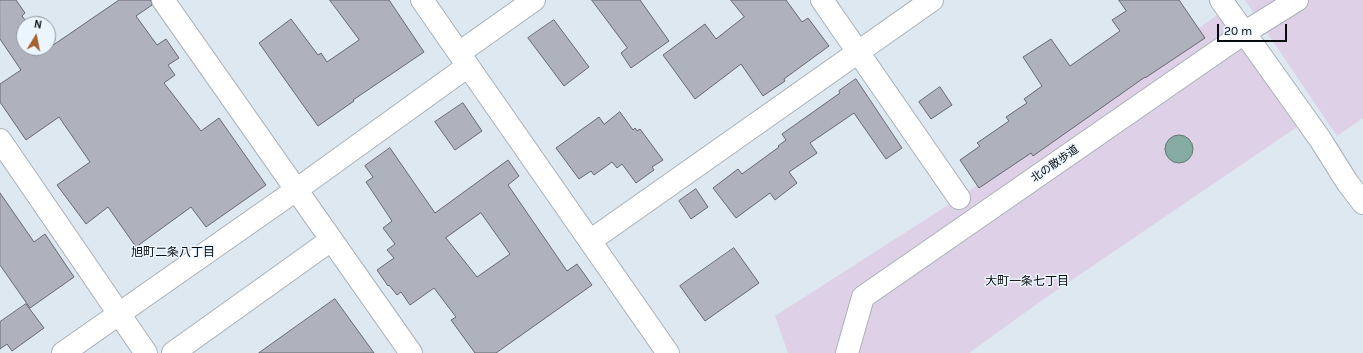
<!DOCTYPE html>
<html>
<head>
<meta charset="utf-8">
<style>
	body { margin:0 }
	#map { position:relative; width:1363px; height:353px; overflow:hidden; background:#dee8f0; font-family:Karla,sans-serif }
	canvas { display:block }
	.north { position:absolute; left:16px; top:16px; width:40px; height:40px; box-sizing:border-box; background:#ebf5fe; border:1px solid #91989e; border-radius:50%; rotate:10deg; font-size:11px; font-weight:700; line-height:16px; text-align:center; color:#090c0f }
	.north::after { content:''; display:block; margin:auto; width:14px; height:18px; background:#a56330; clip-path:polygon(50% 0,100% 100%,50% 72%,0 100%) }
	.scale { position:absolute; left:1217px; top:24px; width:70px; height:18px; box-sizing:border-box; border:2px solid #090c0f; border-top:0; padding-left:5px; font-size:12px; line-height:14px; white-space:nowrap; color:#090c0f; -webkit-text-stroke:3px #ebf5fe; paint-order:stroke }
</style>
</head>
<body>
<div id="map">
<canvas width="1363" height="353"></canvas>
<div class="north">N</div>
<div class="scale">20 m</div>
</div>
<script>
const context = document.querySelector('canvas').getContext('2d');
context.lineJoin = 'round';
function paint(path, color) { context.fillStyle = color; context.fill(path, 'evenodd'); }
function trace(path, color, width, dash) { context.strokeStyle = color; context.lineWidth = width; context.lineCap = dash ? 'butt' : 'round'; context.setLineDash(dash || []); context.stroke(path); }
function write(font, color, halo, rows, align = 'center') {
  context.font = font + ' Karla,"Noto Sans JP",sans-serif'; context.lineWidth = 3; context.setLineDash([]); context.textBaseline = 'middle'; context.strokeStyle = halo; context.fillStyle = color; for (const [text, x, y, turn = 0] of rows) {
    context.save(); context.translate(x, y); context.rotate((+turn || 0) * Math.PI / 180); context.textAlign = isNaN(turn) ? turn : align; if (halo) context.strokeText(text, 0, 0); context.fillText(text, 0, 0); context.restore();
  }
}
const green = new Path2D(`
	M1245,0H1363V118L1337,136Z
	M1223,11L1297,127L1041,301L969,353H788L775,316L959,198Z`);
const water = new Path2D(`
	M1165 149a14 14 0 1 1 28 0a14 14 0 1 1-28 0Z`);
const building = new Path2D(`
	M0,0H16L25,13L22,16L28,24H24V48H44L46,50L119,0H151L152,5L136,16L157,45L166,39L179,58L168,65L175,75L164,83L201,131L219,118L266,185L206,227L191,207L136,247L108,207L86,224L57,185L90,162L59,117L26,140L0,102V84L21,70L0,39Z
	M330,0H389L424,52L353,100L354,101L318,126L259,43L291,19L318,55L321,53L327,62L359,40Z
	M592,0H640L669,41L631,68L621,53L627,48Z
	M731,0H786L802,22L808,18L829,46L784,79L785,81L763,96L741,64L695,99L663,55L705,24L716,39L744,17Z
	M1119,0H1179L1205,38L1145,78V77L1033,156L1031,153L979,188L960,160L980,146L977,143L1009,121L1006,117L1027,103L1024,99L1042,86L1023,57L1051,39L1070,66L1120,31L1112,20L1126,11Z
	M554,20L589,67L564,86L528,38Z
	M856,79L902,148L886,159L854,113L810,143L817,153L789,172L797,183L775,200L770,193L736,218L713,188L738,169L742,174L779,147L778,146L786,140L782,134L840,93L839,91Z
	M940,87L952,105L931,119L919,102Z
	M463,103L482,131L455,150L435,122Z
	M620,112L633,130L635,128L637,131L640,129L663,160L652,167L654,170L636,183L622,164L617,168L612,162L594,175L591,171L579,179L556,148L599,117L604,124Z
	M390,148L435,213L508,160L519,176L508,185L567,271L577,264L592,285L496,353H475L451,320L456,317L434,288L410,305L401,292L397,295L389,285L388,286L377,270L394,258L387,250L395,244L383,228L392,221L366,182L373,177L365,166ZM481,213L510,254L477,277L446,238Z
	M696,189L708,207L691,219L679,201Z
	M0,193L34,242L45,234L74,277L30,308L0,265Z
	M734,248L759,283L705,321L680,286Z
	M335,299L374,353H259Z
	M26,304L44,328L12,351L7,344L0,349V322Z`);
const minor = new Path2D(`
	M163,0L411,353
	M422,0L668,353
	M822,0L959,198
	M1221,0L1320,139L1347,182L1363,203
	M459,53L534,0
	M0,140L146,353
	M590,241L932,0
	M63,353L296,190L468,66
	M173,353L331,240
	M847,353L863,297L1244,33L1297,0`);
const streetNames = [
	["北の散歩道",1055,164,-35]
];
const neighbourhoodNames = [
	["旭町二条八丁目",173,253],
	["大町一条七丁目",1027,282]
];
paint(green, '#ded0e6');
paint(water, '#86aba2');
trace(water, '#607b76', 1);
paint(building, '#afb1bc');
trace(building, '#676872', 1);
trace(minor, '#a8b1b9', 24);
trace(minor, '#fff', 22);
write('11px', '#090c0f', '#ebf5fe', streetNames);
write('12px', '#090c0f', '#ebf5fe', neighbourhoodNames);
</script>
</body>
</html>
